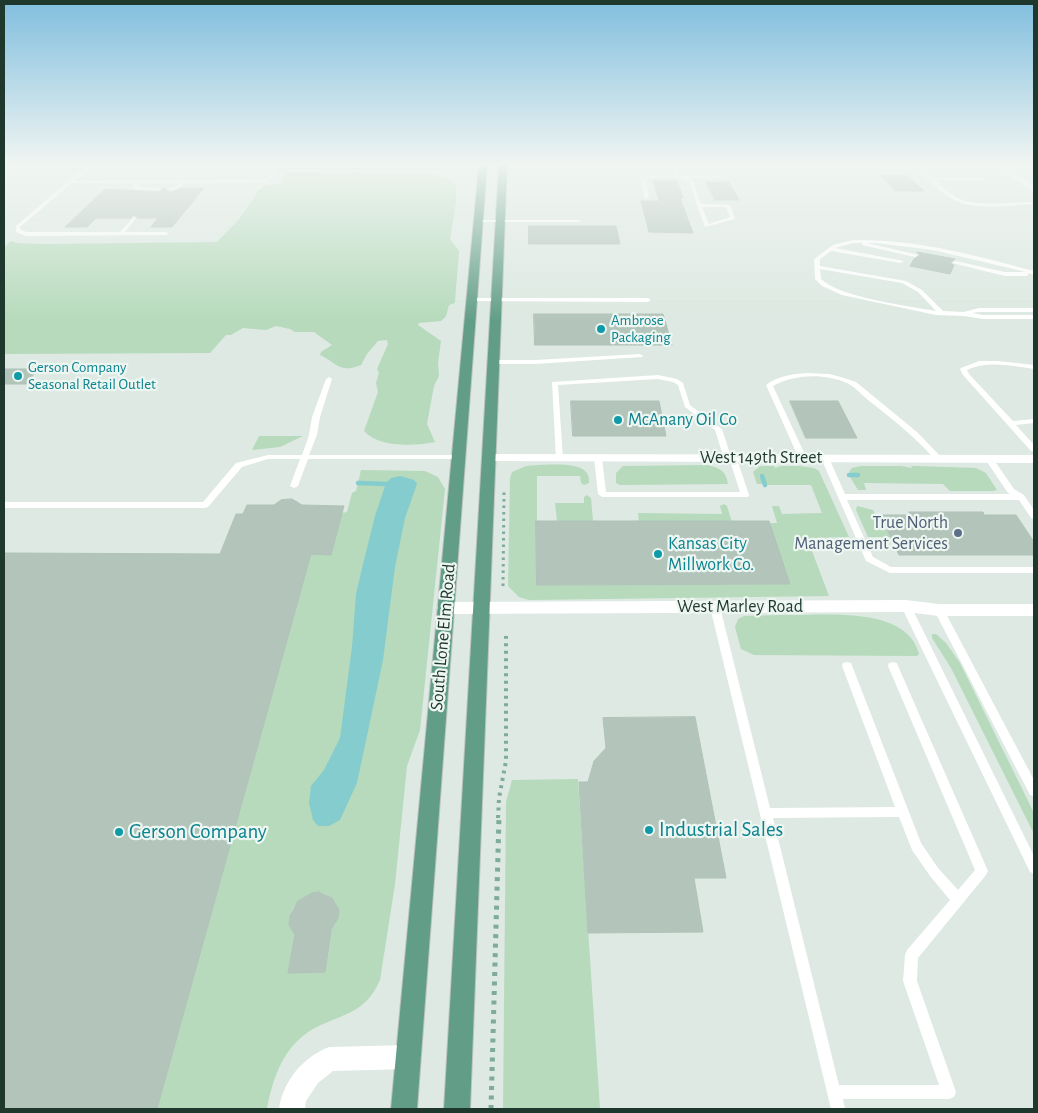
<!DOCTYPE html>
<html>
<head>
<meta charset="utf-8">
<style>
	body { margin:0 }
	#map { position:relative; width:1038px; height:1113px; overflow:hidden; background:#dde9e2; font-family:"Alegreya Sans",sans-serif }
	canvas { display:block }
	.frame { position:absolute; inset:0; border:5px solid #1f382e; pointer-events:none }
</style>
</head>
<body>
<div id="map">
<canvas width="1038" height="1113"></canvas>
<div class="frame"></div>
</div>
<script>
const context = document.querySelector('canvas').getContext('2d');
context.lineJoin = 'round';
function paint(path, color) { context.fillStyle = color; context.fill(path, 'evenodd'); }
function trace(path, color, width, dash) { context.strokeStyle = color; context.lineWidth = width; context.lineCap = dash ? 'butt' : 'round'; context.setLineDash(dash || []); context.stroke(path); }
function write(font, color, halo, rows, align = 'center') {
  context.font = font + ' "Alegreya Sans",sans-serif'; context.lineWidth = 4.5; context.setLineDash([]); context.textBaseline = 'middle'; context.strokeStyle = halo; context.fillStyle = color; for (const [text, x, y, turn = 0] of rows) {
    context.save(); context.translate(x, y); context.rotate((+turn || 0) * Math.PI / 180); context.textAlign = isNaN(turn) ? turn : align; if (halo) context.strokeText(text, 0, 0); context.fillText(text, 0, 0); context.restore();
  }
}
const green = new Path2D(`
	M287,172L427,173L448,178L456,185V203L450,239L459,251C458,267 456,285 455,303L449,305L446,316L441,321L419,323L418,325L441,341L438,363L439,376L434,386L427,424L435,442C415,446 379,448 364,431L378,392L376,383L379,373L377,369L388,344L387,340L378,341L367,354L361,365C340,374 337,363 320,355L321,352L332,345L314,332H295L290,329L276,326L266,330L243,328L231,335H226L210,353L4,354V247L11,241L18,243L45,244L217,242L239,219L254,198L258,190L265,186L281,183Z
	M259,436H303L280,447L252,450Z
	M708,465C720,468 726,471 728,484L620,485L616,483V473L623,466Z
	M526,466C539,465 578,461 586,472C589,475 589,479 589,483L584,485L581,483L580,476H537V585L790,584L769,523H777L772,506H779L782,514L822,513L811,485H767L763,475L760,476L763,484H757L753,472L760,466H774L775,468L781,466H799L814,468L819,471L849,537L807,538L829,596L529,600L519,597L508,586L510,478L512,472Z
	M861,466H901L912,468L911,466H915L976,468L986,473L997,490L993,491H950L943,484L864,483L866,490H858L850,477L854,476L853,474L849,472L852,468Z
	M361,470L425,471L438,477L445,489L420,730L407,766L395,884L380,980C367,1010 348,1013 321,1025C286,1040 273,1075 267,1109H157L311,554H331L342,513L347,512L352,493L356,491ZM319,892C341,897 342,917 330,932L297,938C280,918 296,895 319,892ZM328,947L325,972H288L293,948Z
	M587,495L591,498L593,521H557L555,503H584V497Z
	M724,504L727,506L732,522H639L638,513L722,514L720,506Z
	M857,506L873,510L883,530H887L890,537H868L856,510Z
	M780,615C820,616 907,604 919,654L917,656L754,655L741,649L735,627L738,619L744,616Z
	M932,634H936L946,643L960,663L1034,813V834L951,668L932,638Z
	M578,779L600,1109H503L506,802L512,780Z`);
const water = new Path2D(`
	M400,476L414,480L417,484L405,518L395,567L383,660L357,783L340,820L329,826H318L313,820L309,803L311,786L324,770L340,738L352,647L356,594L364,560L375,516L386,483L391,478Z`);
const stream = new Path2D(`
	M849,475H858
	M762,476L765,485
	M358,483L386,484`);
const building = new Path2D(`
	M881,175L908,176L924,191H895Z
	M653,180L677,181L683,198H680L693,233L649,232L641,201H659Z
	M706,182H729L739,200H715Z
	M163,188H166L167,191L171,192L182,188H204L172,227H151L158,218H138L134,215L130,218H96L87,227H65L105,189L159,192Z
	M529,226H616L620,244H529Z
	M917,252L955,259L950,263L954,265L950,274L910,266L914,259L920,255Z
	M534,314H663L672,345H535Z
	M4,369H38L26,384H4Z
	M571,401H659L666,436H573Z
	M790,401H838L857,438H806Z
	M292,499L302,505L344,506L331,555L311,554L157,1109H4V553L220,554L236,514H243L247,505H274L281,500Z
	M909,512H983L984,515H1016L1034,542V555H899L880,515H911Z
	M536,521H769L790,584L537,585Z
	M695,717L726,878H694L703,932L588,933L579,782H588L594,761L606,748L603,718Z
	M319,892L332,898L339,910L338,918L331,930L325,972L288,973L295,935L289,925L290,916L298,901L312,893Z`);
const pathFar2 = new Path2D(`
	M503,586L504,492`);
const pathFar1 = new Path2D(`
	M498,818L499,798L506,761V636`);
const path = new Path2D(`
	M491,1109L499,817`);
const service = new Path2D(`
	M87,165L91,166L75,181L267,180L276,165L280,166L268,182L185,183C180,187 176,191 168,190V188L175,187L179,183H140L139,187L161,188V189L159,190L134,189L135,183H72L20,227L21,230L27,232H120L134,217L136,218L125,232H166L169,234L168,235L26,236L16,232V226Z
	M672,165H676L680,176H726L724,178H687L693,181L701,204L730,205L735,219L705,227L689,182L678,178H645L649,198L645,199L640,176H675ZM702,207H726L730,217L709,224Z
	M916,165H920L933,178H985L983,180H935C943,187 951,195 960,199C977,207 1014,202 1034,202V204C1012,205 980,210 959,202C942,196 929,179 916,167Z
	M479,220H579L581,221L579,222H477V221Z
	M853,240C915,239 975,255 1034,271V275L1029,273L1027,276H1005L952,263L955,261L1005,272H1026L933,250L876,243H867L918,255L915,257L862,245V243H853L835,248L904,261L901,263L831,251L820,259V266L906,281L922,290L943,311L964,312L979,308H1034V312H979L972,313L983,315H1034V319H983L964,316L936,315L842,295L822,286L815,279L814,259L833,245ZM820,269L902,283L918,292L936,311C908,306 839,297 821,279Z
	M471,298H648L651,300L648,302L469,301V299Z
	M640,354L643,356L642,357L535,364H493L490,362L493,360H535Z
	M979,361H998L1034,365V369C1012,366 988,360 967,370L969,374L1013,421L1034,419V423L1016,425L1034,445V451H1031L963,375L960,369L961,368Z
	M807,373L829,374L841,377L856,382L917,432L943,459L939,461H936C916,437 892,419 868,400C861,394 855,387 847,383C824,373 794,374 773,386L807,459L803,461H800L766,385C777,376 793,374 807,373Z
	M658,375L677,379L683,383L690,405L722,429L731,457H736L737,459L749,495L748,497H602L598,494L594,458L598,456L602,458L606,492H740L730,461H725L724,459L715,430L685,407L678,385L673,382L658,379L558,385L563,458L559,460H556L552,382Z
	M329,377L332,379L320,417L317,435L309,455H458L462,457L458,459H308L298,486L294,488L290,486L300,459H268L242,467L208,507L205,508H4V502H203L236,463L268,455H302L309,435L312,417L326,379Z
	M822,456H825L829,458L845,494H1011L1008,493L985,459L989,457H992L1014,489L1024,495L1034,510V519L1031,518L1019,500H847L873,557L891,567H1034V573H890L866,561L821,458Z
	M906,603L909,604L911,606L1034,856V874L1030,872L901,606L903,604Z
	M715,604L718,605L720,607L770,808L895,807L842,666L843,663L847,662L851,663L921,843L938,868L958,890L975,870L888,666L889,663L893,662L897,663L898,666L988,871L986,875L918,958L917,981L956,1092L954,1097L949,1099H843L845,1109H831L710,607L712,605ZM899,817L912,850L930,876L950,900L907,950L905,955L903,981L939,1085H839L773,818Z
	M939,607L942,608L944,610L1034,780V796L1030,795L934,610L936,608Z`);
const minor = new Path2D(`
	M999,165H1005L1034,186V192L999,168Z
	M489,454L1034,455V463L484,461L482,458Z
	M906,600L939,604H1034V616H939L906,612L445,614L439,612L437,608L439,604L445,602Z
	M409,1045L418,1048L421,1057L418,1066L409,1069L333,1071L318,1083L306,1101L305,1109H279C283,1081 303,1057 329,1047Z`);
const tertiary = new Path2D(`
	M500,165H1034V168H500Z`);
const secondary = new Path2D(`
	M4,165H506L507,166L503,168H4Z`);
const primary = new Path2D(`
	M479,165H487L417,1109H391Z
	M499,165H507L470,1109H444Z`);
const markers = [
	[601,329,5,"#0f9aa8"],
	[18,376,5,"#0f9aa8"],
	[618,420,5,"#0f9aa8"],
	[958,533,5,"#5c6f8a"],
	[658,554,5,"#0f9aa8"],
	[649,830,5,"#0f9aa8"],
	[119,832,5,"#0f9aa8"]
];
const farCulturenames = [
	["Ambrose",611,320],
	["Packaging",611,337],
	["Gerson Company",28,367],
	["Seasonal Retail Outlet",28,384]
];
const cultureNames = [
	["McAnany Oil Co",628,420],
	["Kansas City",668,544],
	["Millwork Co.",668,565]
];
const streetNames = [
	["West 149th Street",761,458],
	["West Marley Road",740,607],
	["South Lone Elm Road",443,637,-85]
];
const serviceNames = [
	["True North",948,523],
	["Management Services",948,544]
];
const nearCulturenames = [
	["Industrial Sales",659,830],
	["Gerson Company",129,832]
];
paint(green, '#b6dabb');
paint(water, '#85ccce');
trace(stream, '#85ccce', 4.5);
paint(building, '#b3c4bb');
trace(building, '#b0c2b9', 1);
trace(secondary, '#b1c9bd', 2);
trace(primary, '#bcc3c0', 2);
trace(pathFar2, '#7eac98', 3, [2.5, 4]);
trace(pathFar1, '#7eac98', 4, [3, 4.5]);
trace(path, '#7eac98', 5, [4, 5.5]);
paint(service, '#fff');
paint(minor, '#fff');
paint(tertiary, '#fff');
paint(secondary, '#fff');
paint(primary, '#629e87');
const sky = context.createLinearGradient(0, 0, 0, 321);
sky.addColorStop(0, '#80bede');
sky.addColorStop(0.51, '#f0f5f2');
sky.addColorStop(1, '#f0f5f200');
context.fillStyle = sky;
context.fillRect(0, 0, 1038, 321);
for (const [x, y, r, color] of markers) { const dot = new Path2D(); dot.arc(x, y, r, 0, 2 * Math.PI); context.fillStyle = color; context.fill(dot); trace(dot, '#edf6f1', 2); }
write('15px', '#0d838f', '#edf6f1', farCulturenames, 'left');
write('18px', '#0d838f', '#edf6f1', cultureNames, 'left');
write('18px', '#1f382e', '#edf6f1', streetNames);
write('18px', '#4e5e75', '#edf6f1', serviceNames, 'right');
write('21px', '#0d838f', '#edf6f1', nearCulturenames, 'left');
</script>
</body>
</html>
